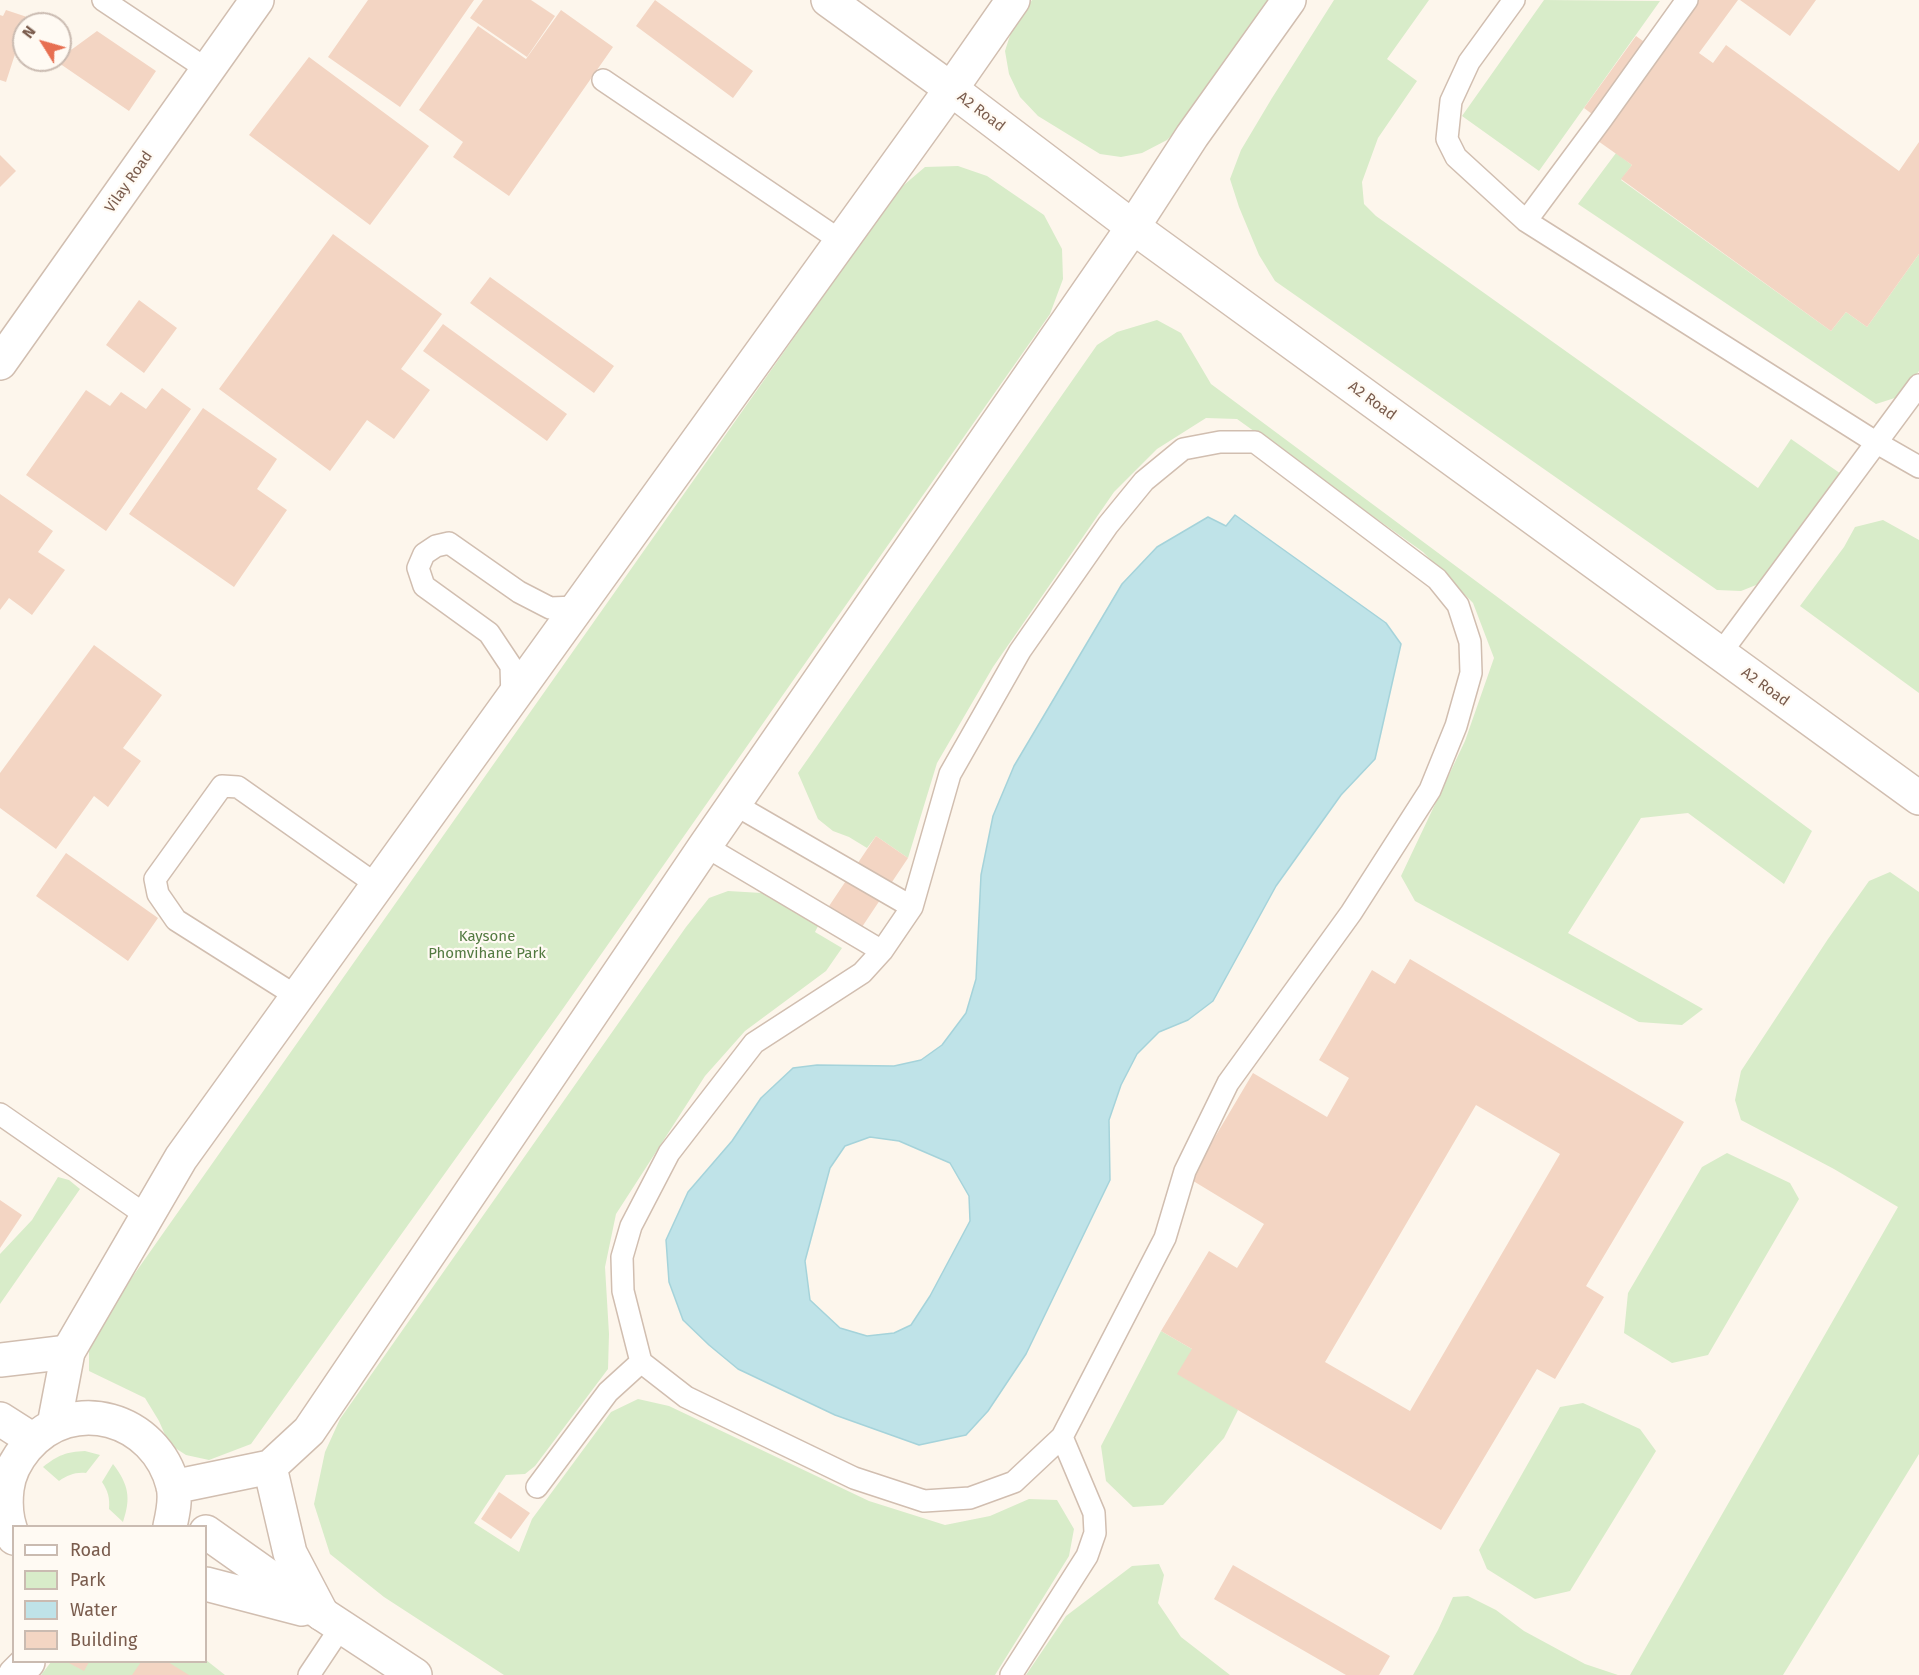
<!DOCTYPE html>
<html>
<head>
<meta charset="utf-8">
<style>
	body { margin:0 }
	#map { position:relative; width:1919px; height:1675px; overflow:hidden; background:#fdf6ec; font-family:"Fira Sans",sans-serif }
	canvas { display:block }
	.legend { position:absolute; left:12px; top:1525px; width:195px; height:138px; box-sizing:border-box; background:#fffaf3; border:2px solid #cabbb1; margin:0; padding:8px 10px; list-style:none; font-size:18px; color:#7a5c4d }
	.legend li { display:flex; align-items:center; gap:12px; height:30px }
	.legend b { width:30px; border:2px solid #cabbb1 }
	.north { position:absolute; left:12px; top:12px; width:60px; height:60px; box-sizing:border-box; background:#fffaf3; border:2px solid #cabbb1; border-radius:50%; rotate:307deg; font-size:16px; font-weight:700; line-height:24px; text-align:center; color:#7a5c4d }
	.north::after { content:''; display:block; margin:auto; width:21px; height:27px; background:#e76f51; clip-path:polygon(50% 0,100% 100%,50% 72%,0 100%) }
</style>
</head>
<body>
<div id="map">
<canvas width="1919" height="1675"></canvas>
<ul class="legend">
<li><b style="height:8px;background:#fff"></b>Road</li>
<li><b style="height:16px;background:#d8ecc9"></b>Park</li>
<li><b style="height:16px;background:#bfe3e8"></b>Water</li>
<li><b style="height:16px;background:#f3d5c3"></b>Building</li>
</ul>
<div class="north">N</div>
</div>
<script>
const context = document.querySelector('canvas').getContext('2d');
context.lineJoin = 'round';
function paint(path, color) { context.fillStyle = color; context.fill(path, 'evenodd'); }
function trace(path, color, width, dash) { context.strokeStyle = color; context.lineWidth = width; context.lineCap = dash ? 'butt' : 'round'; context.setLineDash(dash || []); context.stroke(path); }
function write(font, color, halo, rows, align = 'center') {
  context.font = font + ' "Fira Sans",sans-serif'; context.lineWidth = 4.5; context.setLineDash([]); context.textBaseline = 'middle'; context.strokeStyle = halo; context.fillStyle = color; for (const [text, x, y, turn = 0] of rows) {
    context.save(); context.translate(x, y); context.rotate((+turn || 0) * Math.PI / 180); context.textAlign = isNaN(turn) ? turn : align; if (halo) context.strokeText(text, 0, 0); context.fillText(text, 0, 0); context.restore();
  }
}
const green = new Path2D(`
	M1032,0H1270L1180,127L1167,140L1142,153L1121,157L1100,154L1038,116L1020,97L1009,74L1005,51L1012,29Z
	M1334,0H1429L1387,59L1417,81L1378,138L1362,182L1364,204L1376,216L1758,488L1791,439L1844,476L1766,581L1741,591L1717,590L1275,281L1259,255L1239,207L1230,179L1241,150L1272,98Z
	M1544,0L1660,1L1539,171L1462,116Z
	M1616,153L1632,165L1621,180L1831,331L1846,312L1867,327L1919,254V371L1901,396L1876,404L1578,204Z
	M958,166L987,176L1044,215L1062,249L1063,279L1050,314L562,1010L251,1444L209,1460L186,1455L169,1444L159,1421L145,1398L89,1371V1351L102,1320L898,190L925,167Z
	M1157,320L1181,333L1211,384L1812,831L1784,884L1688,813L1641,818L1568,933L1703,1009L1682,1025L1639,1022L1415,901L1401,876L1465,741L1494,658L1473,603L1423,552L1237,419L1206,418L1157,449L1114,492L993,667L937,763L908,858L876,836L867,848L849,837L833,831L818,819L798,773L1097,345L1117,332Z
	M1883,520L1919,540V693L1800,606L1844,547L1855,527Z
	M1890,872L1919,892V1454L1783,1675H1630L1898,1207L1834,1169L1741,1120L1735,1100L1741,1071L1828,939L1869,881Z
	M728,891L762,893L819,924L815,932L842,948L826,971L745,1031L705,1076L616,1214L605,1267L609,1334L608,1369L535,1466L525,1474L506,1475L474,1523L519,1552L532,1519L611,1412L638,1399L669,1406L869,1501L945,1525L990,1516L1029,1499L1057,1500L1074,1529L1069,1556L995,1675H504L384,1597L330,1554L314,1504L325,1452L340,1419L686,927L709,898Z
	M1727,1153L1790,1183L1799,1199L1708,1355L1672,1363L1624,1333L1628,1293L1702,1167Z
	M58,1177L69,1180L80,1189L0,1304V1254L32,1220Z
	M1161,1331L1192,1349L1238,1410L1224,1438L1163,1505L1133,1507L1106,1481L1101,1446Z
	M1583,1403L1640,1429L1656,1451L1570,1591L1535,1599L1487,1569L1479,1550L1560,1407Z
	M85,1451L100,1455L86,1473C75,1472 68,1475 59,1481L43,1467C58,1455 66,1452 85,1451Z
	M113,1464C129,1485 131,1498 123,1522L109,1509C110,1498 108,1491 102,1482Z
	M1159,1564L1164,1575L1158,1603L1181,1637L1230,1675H1026L1066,1616L1132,1566Z
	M1468,1596L1496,1610L1524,1631L1585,1664L1618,1675H1413L1438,1630L1453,1597Z
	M206,1660L225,1675H41L51,1662H206Z`);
const water = new Path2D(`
	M1235,515L1386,623L1401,644L1375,759L1341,795L1276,886L1213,1001L1188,1020L1159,1032L1137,1054L1121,1085L1109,1120L1110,1180L1026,1354L988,1411L966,1435L919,1445L835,1415L738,1369L709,1345L683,1320L669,1282L666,1240L688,1192L732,1141L761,1098L793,1068L817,1065L894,1066L921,1060L942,1045L966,1013L976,979L981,875L993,816L1014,766L1122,584L1157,547L1208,517L1226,526ZM870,1137L899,1141L950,1163L969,1196L970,1221L930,1296L911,1325L894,1333L867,1336L840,1328L810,1300L805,1261L830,1168L845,1146Z`);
const building = new Path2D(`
	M368,0H474L400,107L328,57Z
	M483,0H531L555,16L527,57L470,18Z
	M655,0L753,71L733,98L636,26Z
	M1698,0H1738L1699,53L1713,63L1726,45L1899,171L1919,142V254L1867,327L1846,312L1831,331L1621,179L1632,165L1598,141L1608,126L1584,108L1636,36L1660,53Z
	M1740,0H1816L1790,36Z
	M6,10L27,17L6,82L0,80V15L3,16Z
	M561,10L613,47L509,196L453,157L463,142L419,110L478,26L526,59Z
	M97,31L156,71L129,111L56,61Z
	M309,57L429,146L370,225L249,135Z
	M0,155L16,171L0,187Z
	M333,234L442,314L401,369L430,390L394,439L367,420L330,471L219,389Z
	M490,277L614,366L594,393L470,303Z
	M139,300L177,328L144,373L106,345Z
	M443,324L567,414L547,441L423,351Z
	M162,388L191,409L106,531L26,475L86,390L110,406L121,392L146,409Z
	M203,408L277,459L257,489L287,510L234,587L129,514Z
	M0,494L53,531L38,552L65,570L32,615L9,598L0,610Z
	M94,645L162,695L123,748L141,761L108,807L94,796L56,849L0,808V773Z
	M876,836L908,858L852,942L819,921Z
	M66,853L158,918L128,961L36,896Z
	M1410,959L1684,1122L1586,1286L1604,1297L1555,1379L1537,1369L1441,1530L1177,1374L1192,1349L1161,1331L1209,1251L1237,1268L1264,1224L1190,1179L1253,1073L1327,1117L1349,1078L1319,1060L1372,970L1395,984ZM1476,1105L1560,1154L1410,1411L1325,1362Z
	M0,1200L22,1215L0,1248Z
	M499,1492L530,1513L511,1539L481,1519Z
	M1233,1565L1390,1656L1379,1675H1346L1214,1599Z
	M67,1662H89L84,1671Z
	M141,1662H168L189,1675H132Z`);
const service = new Path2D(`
	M103,0L208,70
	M1514,0L1469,62L1451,101L1447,139L1456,157L1526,221L1877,443L1919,467
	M603,80L841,241
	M1526,221L1601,120L1687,0
	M1220,442H1255L1437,579L1458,605L1470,642L1471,673L1456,726L1430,790L1351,913L1228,1083L1185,1171L1165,1238L1062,1437L1014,1482L970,1498L924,1501L854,1478L686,1397L641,1362L623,1291L622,1257L631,1226L669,1153L754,1043L862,973L882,951L912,907L950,774L1020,651L1108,525L1144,481L1183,449Z
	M1720,654L1919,385
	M512,698L511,666L489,633L424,586L418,568L424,554L436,546L449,543L519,592L550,608L577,607
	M734,804L912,907
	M705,846L882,951
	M296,996L176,920L158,894L155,879L222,786L238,787L377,885
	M0,1114L147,1216
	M537,1487L608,1392L641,1362
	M309,1675L341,1627
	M1011,1675L1087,1556L1095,1533L1094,1513L1062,1437`);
const minor = new Path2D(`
	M828,0L951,89L1133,227L1919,798
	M0,363L257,0
	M0,1360L68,1352
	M0,1419L33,1440
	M206,1532L322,1614L415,1675
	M206,1584L302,1609`);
const tertiary = new Path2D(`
	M54,1425L68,1352L181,1158L951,89L1013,0
	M270,1467L290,1553L322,1614
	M173,1487L270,1467L309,1431L705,846L1133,227L1192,136L1289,0
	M14,1538C6,1522 5,1506 7,1489C9,1473 16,1460 26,1448C72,1393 156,1418 173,1486C176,1499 173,1513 170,1526
	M15,1675L28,1662`);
const streetNames = [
	["A2 Road",981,112,37],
	["Vilay Road",129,182,-55],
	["A2 Road",1372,401,36],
	["A2 Road",1765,687,36]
];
const parkNames = [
	["Kaysone",487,937],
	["Phomvihane Park",487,954]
];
paint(green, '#d8ecc9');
paint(water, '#bfe3e8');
trace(water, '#a5d3da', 1.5);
paint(building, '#f3d5c3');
trace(service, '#d1beb0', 24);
trace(minor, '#d1beb0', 36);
trace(tertiary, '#d1beb0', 36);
trace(service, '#fff', 21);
trace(minor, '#fff', 33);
trace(tertiary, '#fff', 33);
write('15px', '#7a5c4d', '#fffaf3', streetNames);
write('15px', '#537a41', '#fffaf3', parkNames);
</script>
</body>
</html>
